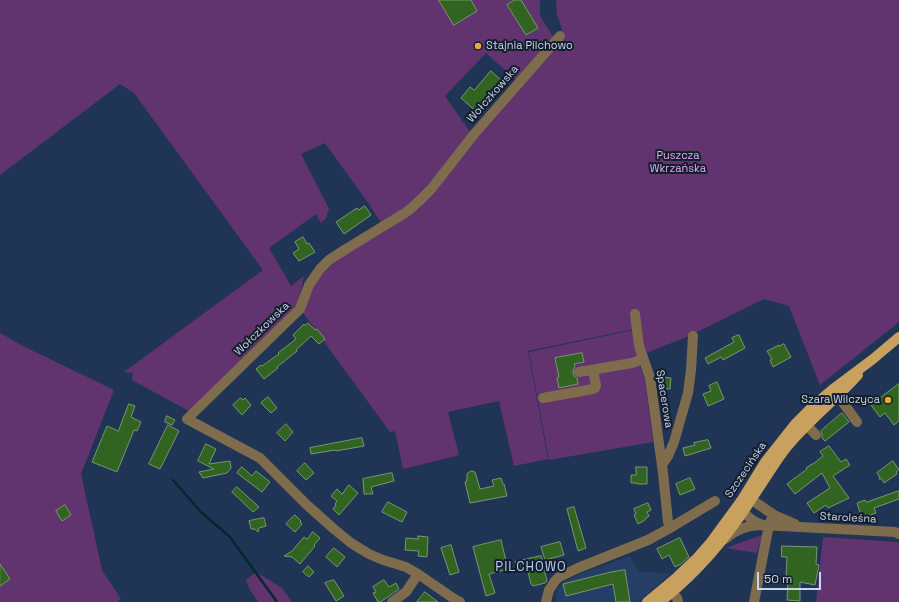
<!DOCTYPE html>
<html>
<head>
<meta charset="utf-8">
<style>
	body { margin:0 }
	#map { position:relative; width:899px; height:602px; overflow:hidden; background:#203556; font-family:"Space Grotesk",sans-serif }
	canvas { display:block }
	.scale { position:absolute; left:757px; top:572px; width:64px; height:18px; box-sizing:border-box; border:2px solid #c9d6eb; border-top:0; padding-left:5px; font-size:12px; line-height:14px; white-space:nowrap; color:#c9d6eb; -webkit-text-stroke:3px #131d2c; paint-order:stroke }
</style>
</head>
<body>
<div id="map">
<canvas width="899" height="602"></canvas>
<div class="scale">50 m</div>
</div>
<script>
const context = document.querySelector('canvas').getContext('2d');
context.lineJoin = 'round';
function paint(path, color) { context.fillStyle = color; context.fill(path, 'evenodd'); }
function trace(path, color, width, dash) { context.strokeStyle = color; context.lineWidth = width; context.lineCap = dash ? 'butt' : 'round'; context.setLineDash(dash || []); context.stroke(path); }
function write(font, color, halo, rows, align = 'center') {
  context.font = font + ' "Space Grotesk",sans-serif'; context.lineWidth = 4; context.setLineDash([]); context.textBaseline = 'middle'; context.strokeStyle = halo; context.fillStyle = color; for (const [text, x, y, turn = 0] of rows) {
    context.save(); context.translate(x, y); context.rotate((+turn || 0) * Math.PI / 180); context.textAlign = isNaN(turn) ? turn : align; if (halo) context.strokeText(text, 0, 0); context.fillText(text, 0, 0); context.restore();
  }
}
const built = new Path2D(`
	M630,556L639,572L672,573L638,602H556L557,590L562,583L568,579L580,574Z`);
const green = new Path2D(`
	M0,0H540V16L554,38L516,80L486,53L445,96L472,135L415,200L382,224L369,204L325,143L301,154L329,209L326,218L321,223L316,214L269,248L291,286L304,276L298,304L320,276L338,259L407,217L467,150L564,36L557,14L556,0H899V322L820,385L789,306L764,299L689,336L646,353L634,329L528,351L548,459L514,466L499,401L448,412L459,455L403,469L395,431L390,432L298,306L189,411L132,380L133,373L124,372L263,270L134,93L120,84L0,175Z
	M633,330L638,357L637,358L645,381L653,442L549,460L529,352Z
	M0,333L23,346L114,390L81,474L102,570L121,599L117,602H0Z
	M762,535L757,553L726,548Z
	M823,537L896,542L899,543V602H816Z
	M256,572L282,588L292,602H258L249,588L246,580Z`);
const stream = new Path2D(`
	M173,480L201,512L230,537L277,602`);
const building = new Path2D(`
	M439,0H471L477,11L454,25Z
	M515,0H521L538,28L526,35L507,5Z
	M491,71L501,80L484,99L489,105L480,115L461,98L470,87L474,90Z
	M365,206L371,215L344,234L336,222L357,208L358,210Z
	M303,237L307,244L309,243L315,252L299,261L293,253L299,249L295,242Z
	M308,323L315,330L317,329L325,339L319,344L311,336L296,350L297,351L277,367L278,368L264,379L256,369L261,365L262,366L279,354L278,353L296,339L293,335L304,324L305,325Z
	M739,335L745,348L723,360L721,357L708,364L705,358L734,342L732,338Z
	M784,344L791,357L773,367L770,360L772,359L767,351L779,345V346Z
	M582,353L584,362L574,364L575,367L573,370V373L574,376L577,378L578,384L559,388L557,378L559,377L555,358Z
	M661,377L671,378L670,389L660,388Z
	M717,382L724,399L708,406L703,394L711,391L709,386Z
	M899,384V421L894,425L885,413L880,417L871,405Z
	M268,397L277,408L271,413L261,403Z
	M241,398L243,400L245,398L251,405L242,415L233,405Z
	M129,404L135,406L131,417L141,422L137,431L134,430L117,472L92,462L107,426L118,431Z
	M842,413L849,422L825,441L822,438V434L821,431Z
	M167,416L175,420L172,425L165,422Z
	M286,424L293,432L285,441L277,433Z
	M168,425L179,431L160,469L149,464Z
	M362,438L364,446L336,451L335,450L311,454L310,448Z
	M708,440L711,448L685,456L683,448L695,445L694,443Z
	M206,444L216,449L209,464L230,461L231,468L227,473L203,478L199,472L214,469L198,461Z
	M829,446L841,462L846,459L850,465L833,476L849,498L828,508L826,505L814,513L807,503L830,488L822,473L795,494L787,484L807,469L806,468L812,464H813L823,456L820,452Z
	M893,461L899,470L896,472L897,474L884,483L882,479H879L880,477L877,473Z
	M305,463L314,473L306,480L297,471Z
	M242,467L252,476L256,471L270,482L262,492L237,473Z
	M636,467H647V484H637V483H631V475H636Z
	M472,471L475,472L476,475L480,489L494,486L492,480L501,478L503,484H504L507,496L470,503L465,482L467,481V474L469,472Z
	M392,473L394,481L371,487L373,494H364L363,479Z
	M690,478L695,489L680,495L676,484Z
	M349,485L358,493L339,515L333,509L336,505L335,504L337,501L331,496L337,489L342,494Z
	M237,487L259,507L253,512L232,492Z
	M899,491V499L874,508L876,513L862,518L857,503L865,500L866,502Z
	M388,502L407,512L402,522L382,512Z
	M648,503L651,510L647,512L649,516L645,519V520L638,524L634,515L636,514L634,509Z
	M65,505L71,515L62,521L56,511Z
	M574,507L586,548L578,551L567,509Z
	M295,515L301,521L300,522L302,524L295,532L286,524Z
	M264,518L266,526L259,528L258,532L255,529H251L249,521Z
	M313,532L320,538L314,545L315,546L300,564L292,557L284,556L292,551L304,537L307,539Z
	M418,536L428,537L427,557L418,556L419,551L405,550L406,538L418,539Z
	M680,538L689,557L681,564L675,567L669,555L662,559L657,549Z
	M501,540L508,569L489,574L495,593L486,596L473,547Z
	M560,542L564,555L545,560L541,547Z
	M451,545L459,572L450,575L441,548Z
	M782,546L817,547L816,564L819,565L815,585L800,582V601L787,600L788,578H786L787,557H782Z
	M334,548L345,557L337,567L326,557Z
	M541,556L545,569H544L547,581L545,583L533,586L531,584L527,568L518,570L515,562Z
	M0,564L10,579L0,586Z
	M308,566L314,572L309,577L303,572Z
	M625,570L630,602H616L613,584L566,596L563,584L611,572Z
	M334,580L344,596L336,601L325,583Z
	M384,580L389,587L396,583L399,589L388,597L380,602H378L373,593L376,592L373,587Z
	M425,592L438,602H417Z`);
const minor = new Path2D(`
	M635,314L639,346L650,378L663,473L668,522L670,528
	M579,372L632,363L643,359
	M833,389L857,422
	M543,398L593,389L595,388L596,386L593,370
	M802,420L816,435
	M662,465L668,456L674,442L688,393L691,370L693,336
	M762,525C752,521 741,513 741,501L745,499L752,500L774,515L795,524
	M725,539C736,529 748,525 762,525L895,532L899,534
	M667,586L677,598L678,602
	M392,602L406,592L418,574
	M460,602L453,598L418,574L406,567L383,560L369,554L351,543L334,529L307,505L260,458L187,419L300,309L309,285L320,269L329,260L346,249L405,213C415,206 423,197 432,188L475,133L560,36
	M546,602L549,590L555,581L559,577L578,568L648,540L670,528L715,501
	M754,602L766,540L769,525L771,520`);
const major = new Path2D(`
	M647,602L677,577L696,559L711,542L741,501L765,462L795,424L815,404L833,389L873,359L899,337
	M660,602C696,574 726,539 751,500C762,484 772,467 783,452C805,423 834,402 858,375`);
const markers = [
	[478,46,4,"#e8ab37"],
	[888,400,4,"#e8ab37"]
];
const poiNames = [
	["Stajnia Pilchowo",486,46],
	["Szara Wilczyca",880,400,"right"]
];
const streetNames = [
	["Wołczkowska",493,94,-49],
	["Wołczkowska",262,329,-44],
	["Spacerowa",664,399,81],
	["Szczecińska",746,470,-56],
	["Staroleśna",848,518,3]
];
const parkNames = [
	["Puszcza",678,156],
	["Wkrzańska",678,169]
];
const quarterNames = [
	["PILCHOWO",531,567]
];
paint(built, '#253e65');
paint(green, '#62346f');
trace(stream, '#002b2d', 2.5);
paint(building, '#316420');
trace(building, '#799670', 1);
trace(minor, '#7f6c4d', 10);
trace(major, '#c8a15f', 10);
for (const [x, y, r, color] of markers) { const dot = new Path2D(); dot.arc(x, y, r, 0, 2 * Math.PI); context.fillStyle = color; context.fill(dot); trace(dot, '#131d2c', 1.5); }
write('11px', '#c9d6eb', '#131d2c', poiNames, 'left');
write('11px', '#c9d6eb', '#131d2c', streetNames);
write('11px', '#e6aef5', '#131d2c', parkNames);
context.letterSpacing = '1px';
write('13px', '#b3cef7', '#131d2c', quarterNames);
context.letterSpacing = '0px';
</script>
</body>
</html>
